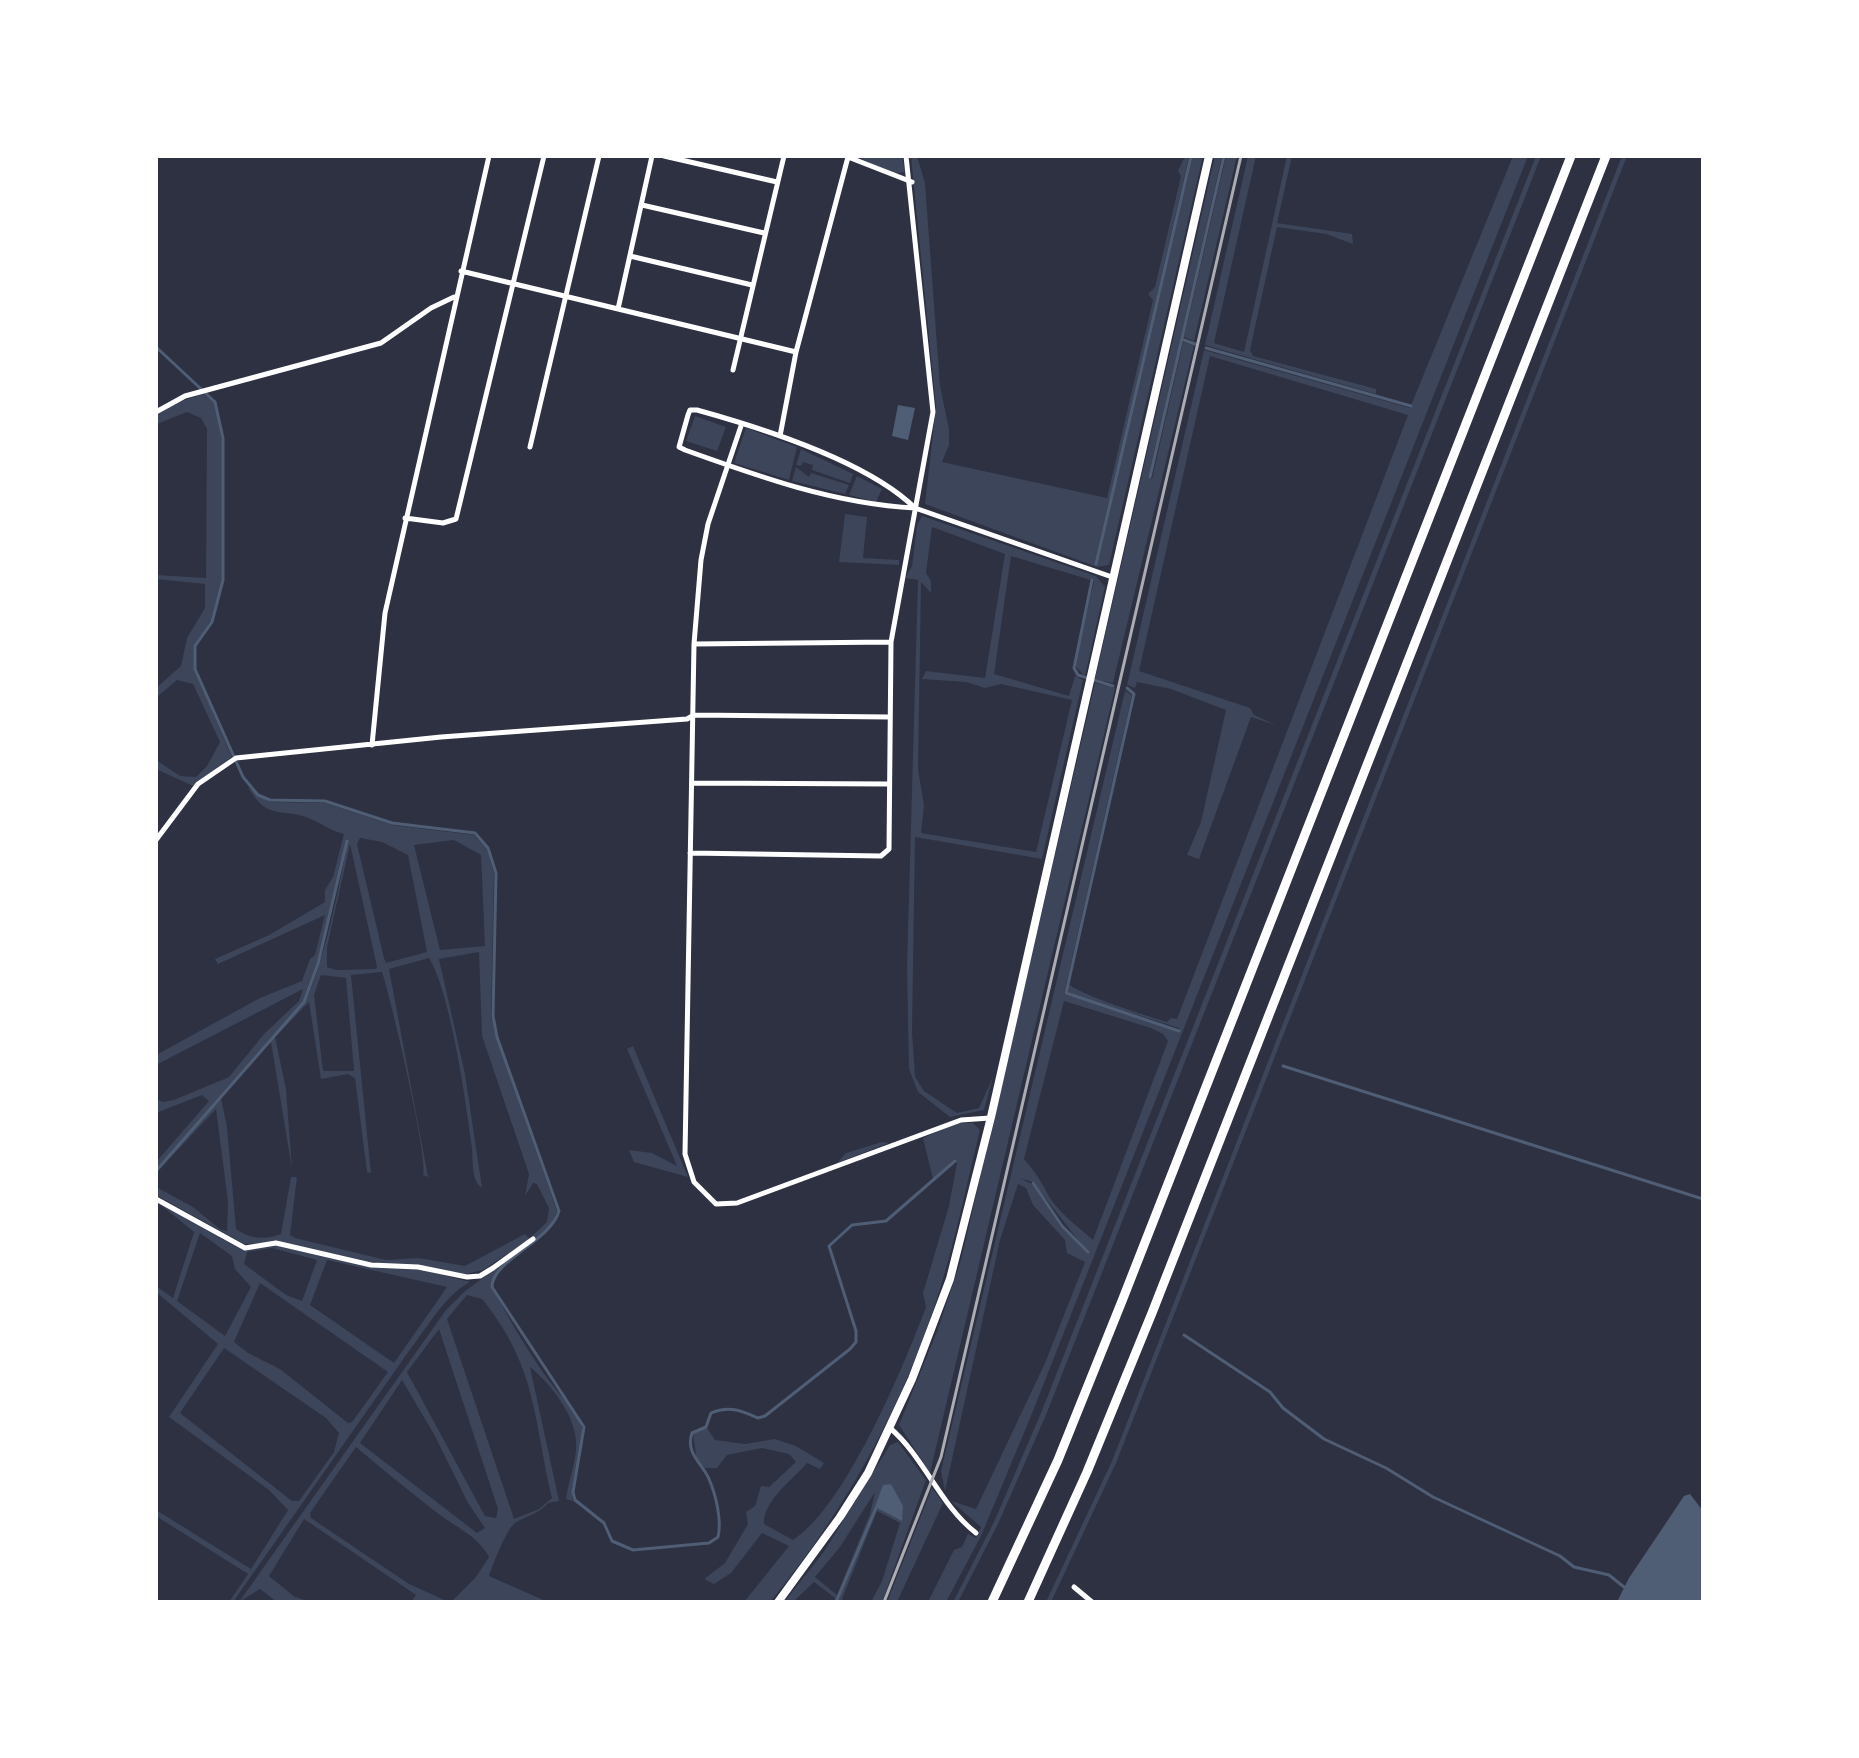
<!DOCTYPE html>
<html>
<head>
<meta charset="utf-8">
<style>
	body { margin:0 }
	#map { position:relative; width:1859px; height:1758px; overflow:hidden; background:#2d3142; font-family:Ubuntu,sans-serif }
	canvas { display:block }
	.frame { position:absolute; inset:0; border:158px solid #fff; pointer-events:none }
</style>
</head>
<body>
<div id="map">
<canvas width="1859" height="1758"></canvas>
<div class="frame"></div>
</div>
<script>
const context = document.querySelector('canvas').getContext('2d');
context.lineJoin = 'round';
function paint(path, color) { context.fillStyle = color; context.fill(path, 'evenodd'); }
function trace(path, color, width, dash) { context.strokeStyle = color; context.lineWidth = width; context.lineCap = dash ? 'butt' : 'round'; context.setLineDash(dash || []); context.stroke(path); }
const green = new Path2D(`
	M855,156H902L905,172L894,174Z
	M911,156H917L925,183L940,386L949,429V445L942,462L1107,498L1153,300L1148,294L1155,287L1181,176L1178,171L1185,156H1189L1096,563L1192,156H1203L1109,565L1097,567L925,504L936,407Z
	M1215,156H1222L1149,478L1152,479L1183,342L1194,345L1113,683L1095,679Z
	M1226,156H1237L1194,341L1184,337Z
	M1248,156H1256L1214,343L1244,352L1287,156H1292L1277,223L1352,234L1353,244L1326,234L1277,227L1250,350L1253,356L1376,389V394L1205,345Z
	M1513,156H1528L1031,1416L981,1536L946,1602H928L954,1550L962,1547L968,1534L976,1538L981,1527L951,1501L976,1509L1045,1363L1085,1262L1067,1253L1065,1240L1033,1205L1026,1188L1018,1184L1000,1240L945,1491L941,1471L1125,691L1132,695L1064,994L1178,1032L1179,1028L1077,996L1068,992V984C1088,998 1142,1014 1167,1022L1171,1018L1177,1019L1408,415L1210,356L1139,671L1250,708L1254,715L1276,725L1251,717L1199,859L1187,855L1201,822L1226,710L1171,689L1137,682L1135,688L1127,685L1204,350L1410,408ZM1064,1001L1151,1028L1163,1034L1168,1041L1093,1240C1079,1227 1064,1217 1052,1201C1042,1185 1038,1174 1024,1159ZM1019,1178L1033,1182L1088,1253L1060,1226L1032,1184Z
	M1536,156H1541L1518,215L1046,1415L998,1524L958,1602H953L994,1522L1041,1413Z
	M1622,156H1627L1116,1463L1051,1602H1046L1112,1461Z
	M203,394L215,403L222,438V580L211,622L194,646V669L232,757L193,786L156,769V760L180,776L196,777L207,766L220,742L193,684L177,680L156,698V688L181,666L187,638L205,608V584L156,579V575L206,578L207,429L201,418L187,412L157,424L156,437V416L175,403Z
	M695,416L726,427L717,451L686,441Z
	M746,428L797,447L789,480L734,463Z
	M801,449L853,474L850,483L812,470L813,465L803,462L801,466L796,465Z
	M796,467L809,477L811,473L849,485L845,494L792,481Z
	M857,476L882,489L876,502L849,495Z
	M845,514L867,517L863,558L899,560V565L839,562Z
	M922,516L1096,576L1105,587L1085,676L1076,667V660L1094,581L1011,556L994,674L1069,696L1075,676L1083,680L1042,859L915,837L912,1032L915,1077L924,1091L957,1113L979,1108L993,1077L984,1110L950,1117L918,1092L909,1069L907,966L918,580L905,578L912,566L917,525ZM932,527L1005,554L985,678L926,671L922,679L966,682L985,688L1001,684L1072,700L1036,852L921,833L924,806L918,769L921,582L931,593V581L926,573Z
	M1095,683L1115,688L930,1473L899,1425L938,1329L961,1260Z
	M248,787L269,802L325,803L392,825L474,835L487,849L494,873L491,1016L496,1037L557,1211L550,1228L536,1239L532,1236L547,1222L549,1208L537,1184L533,1183L525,1196L529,1174L482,1036L479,952L439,959L465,1074L482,1188C471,1181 473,1161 472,1148C466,1103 451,994 429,958L389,969L428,1177L423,1175C429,1159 390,996 382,972L351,975L371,1173L367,1172L355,1078L348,1074L321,1079L309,1002L275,1037L286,1089L292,1169L271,1042H267C279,1030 296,1016 305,1001C321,976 344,870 347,839L318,964L304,1001L156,1170V1162L209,1101L202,1095L156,1113V1099L163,1102L174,1100L229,1077L264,1034L299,1001L303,989L156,1065V1055L260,998L302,981L310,959L315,955L325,915L218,964L215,959L269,935L325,902V890L333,877L344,834C332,831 325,826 315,821C284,805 269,824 248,787ZM360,838L382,842L408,855L427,952L386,963L384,958L357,844ZM454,840L481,855L485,946L440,950L414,845ZM350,844L377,967L376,969L336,970L327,967V947ZM321,975L346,978L354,1071H323L314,995Z
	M633,1046L688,1177L634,1162L629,1150L652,1153L677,1166L627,1049Z
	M221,1098L227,1127L236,1229C249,1239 266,1240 281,1234L291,1177H297L290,1235L295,1238L386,1260L419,1258L465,1266L525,1234L530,1239L483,1270L467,1274L371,1262L285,1243L244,1244L156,1195V1187L193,1207L221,1230L227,1231L228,1202L216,1109L170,1158L156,1177L180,1143Z
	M957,1123H973L980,1130C967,1183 956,1237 940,1289C905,1402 846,1511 770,1602H744L789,1546L762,1533L731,1573L714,1584L704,1579L725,1563L748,1524L746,1512L755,1506L761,1486L769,1487L796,1462L789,1454L762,1448L727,1455L717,1468H704L697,1462L693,1434L707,1428L715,1440L745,1444L775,1439L796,1446L824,1463L820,1469L807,1463C793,1480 763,1500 764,1524L793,1540C845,1507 904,1366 926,1307L923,1293L949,1206L957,1163L954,1160L933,1179L923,1138Z
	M882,1142L889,1143L837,1163L846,1153Z
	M156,1201L242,1250L279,1246L368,1267L420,1269L470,1282C445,1295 427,1328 409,1351L233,1602H229L248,1574L156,1516V1510L251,1569L288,1510L269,1490L169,1417L218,1344L156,1292V1286L173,1298L194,1232ZM200,1233L232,1256L235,1269L251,1287L225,1336L177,1301ZM272,1248L317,1260L302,1301L286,1295L244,1264L247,1252ZM327,1260L447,1287L394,1363L310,1305ZM260,1283L388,1372L352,1422L348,1423L280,1369L248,1353L234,1342ZM224,1348L326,1418L339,1433L334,1452L299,1501H292L180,1413Z
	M529,1243L498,1271L491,1286C510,1320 530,1356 554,1387C563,1399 579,1412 582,1428C588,1452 568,1477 573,1501L566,1499C568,1482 575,1466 576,1449C579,1419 551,1384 530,1367L559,1501L548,1503C538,1515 527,1515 515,1523C506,1530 493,1564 489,1576L548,1602H451L476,1577L489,1557C477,1535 455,1527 436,1512C409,1491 382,1469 356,1447L310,1513L311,1518L409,1584L449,1602H411L416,1595L304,1519L269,1576L295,1597L311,1602H277L260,1589L239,1602L446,1310L464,1292ZM467,1295L482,1299C537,1367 533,1417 552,1498L539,1509L514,1519L447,1319ZM439,1329L498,1509L496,1518L485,1516L407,1372ZM402,1380L435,1436L468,1503L485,1528L477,1533L360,1443Z
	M898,1442L926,1480L882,1602H871L882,1581L900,1523L877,1511L842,1599L845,1602H834L835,1598L814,1582L793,1602H784L823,1553L890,1445ZM875,1492L870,1514L837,1595L815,1577L840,1547Z
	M932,1488L943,1503L897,1602H887Z`);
const water = new Path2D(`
	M898,405L915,408L908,440L892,436Z
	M891,1484L903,1506L902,1521L875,1507L883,1485Z
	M1690,1494L1703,1511V1602H1617L1629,1578L1684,1496Z`);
const stream = new Path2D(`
	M1184,340L1195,344
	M156,347L215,402L223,438V580L212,622L195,646V669L243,777L258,795L270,800L325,801L392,823L475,833L488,848L496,873L493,1016L497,1037L559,1211C550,1242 492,1260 492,1287L584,1427L573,1492L575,1500L604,1523L612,1541L633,1550L709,1543L718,1537C722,1521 716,1495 709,1479C702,1463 685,1453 692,1433L706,1427L711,1413C729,1405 742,1411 758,1418L765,1416L850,1349L856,1342V1331L829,1246L852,1225L886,1221L955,1161
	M1206,348L1411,406
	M1150,477L1224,156
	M1096,564L1191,156
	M1092,580L1074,668L1078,675L1113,686
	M1127,688L1134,694L1066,993L1179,1031
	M1283,1066L1703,1199
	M156,1171L304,1002L318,964L347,841
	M1033,1183L1062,1226L1088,1252
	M1184,1335L1270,1392L1283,1408L1324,1439L1386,1468L1433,1497L1560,1556L1574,1567L1609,1575L1624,1587
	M836,1602L876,1508`);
const minor = new Path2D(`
	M664,156L777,182
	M642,205L764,233
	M630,256L752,285
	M461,271L796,352
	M618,309L652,156
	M733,370L784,156
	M156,412L185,396L381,343L431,308L454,297
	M742,423L708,524L701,560L694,644L685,1154L694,1182L716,1204L737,1203L961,1120L990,1118
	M780,436L796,352L848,157L912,182
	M530,447L599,156
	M915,508C835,504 760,477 685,450L679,447L688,415L690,410H697C762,428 867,461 915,508L1112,577
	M405,518L443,523L456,519L544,156
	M694,644L891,642
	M372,745L385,613L489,156
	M692,783L889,784
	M156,840L198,784L236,758L441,737L687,719L694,715L889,717
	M690,853L881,856L889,849L891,642L933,412L906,156
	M156,1199L245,1248L276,1243L371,1265L418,1267L467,1277L480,1276L493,1268L533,1239
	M890,1428C925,1458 939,1504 976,1533
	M1074,1587L1092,1602`);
const primary = new Path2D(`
	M778,1602L840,1517L868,1473L912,1379L950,1279L991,1117L1209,156`);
const motorway = new Path2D(`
	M992,1602L1058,1460L1122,1301L1571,156
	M1028,1602L1087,1472L1152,1313L1606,156`);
const rail = new Path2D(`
	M884,1602L941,1457L1241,156`);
paint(green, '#3c4559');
paint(water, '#4f5d75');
trace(stream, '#4f5d75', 3);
trace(minor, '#fff', 5);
trace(primary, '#fff', 8);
trace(motorway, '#fff', 9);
trace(rail, '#abadb3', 3);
</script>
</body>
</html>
